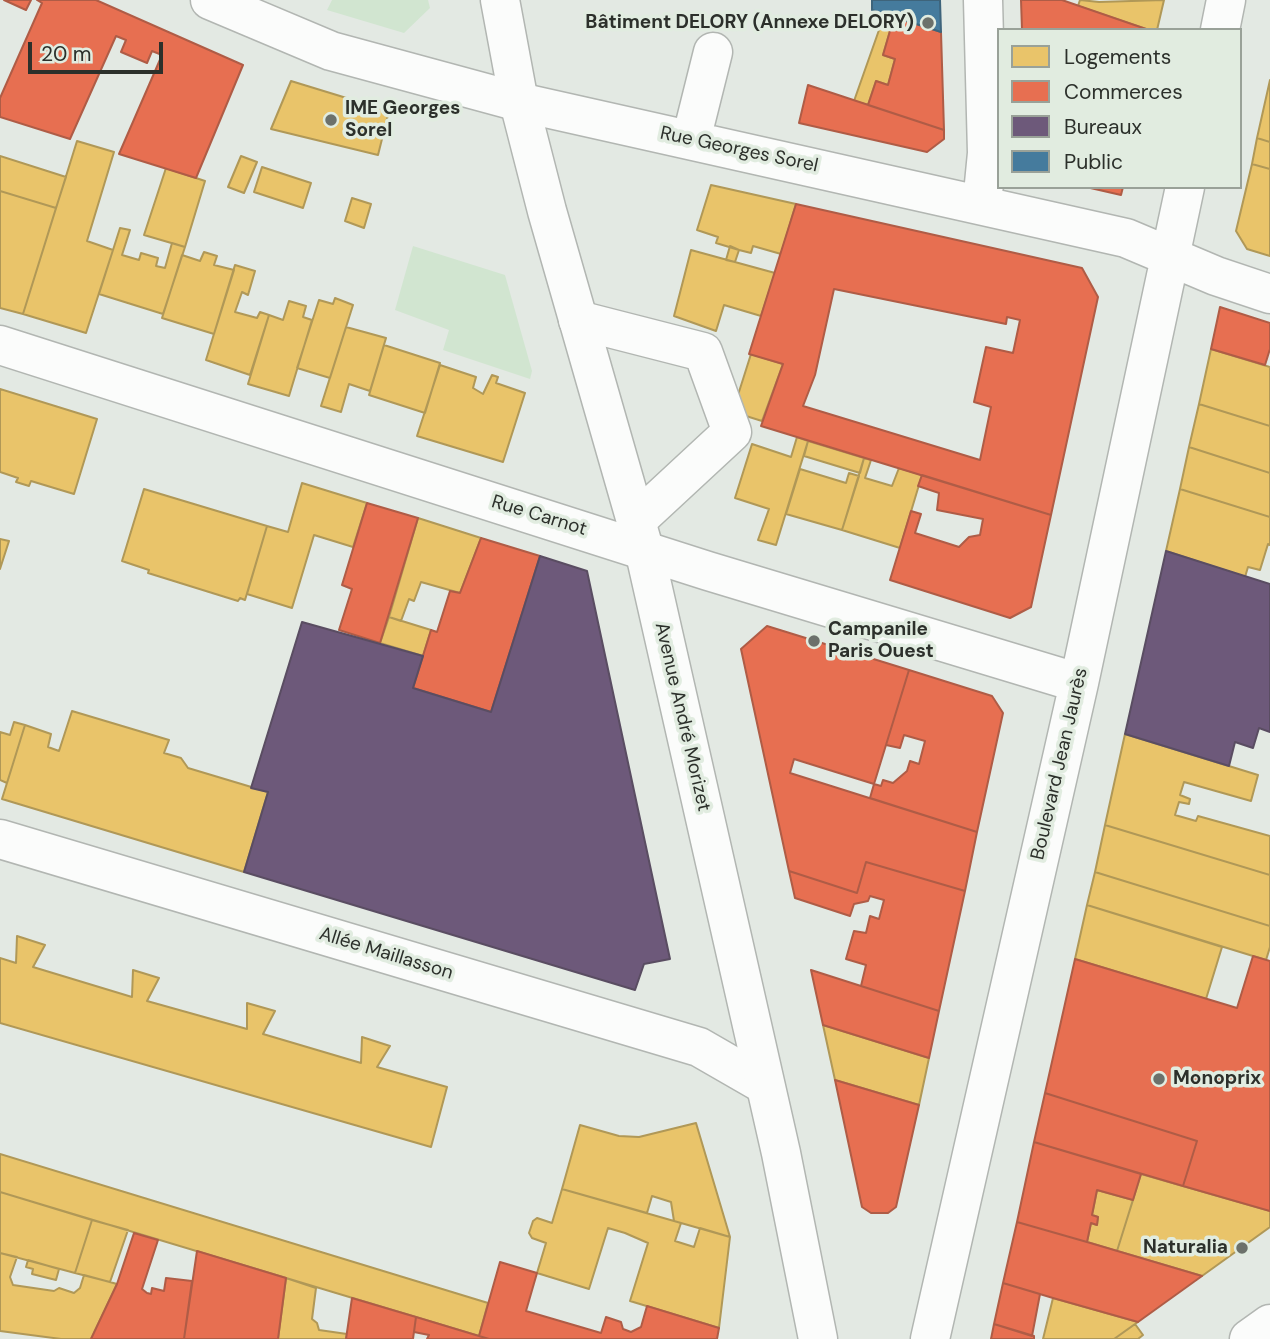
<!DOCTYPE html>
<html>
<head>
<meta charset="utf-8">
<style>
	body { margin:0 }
	#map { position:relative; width:1270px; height:1339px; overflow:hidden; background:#e3e9e3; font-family:"DM Sans",sans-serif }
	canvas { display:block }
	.legend { position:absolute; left:997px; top:28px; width:245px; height:161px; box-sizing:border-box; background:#e1ece0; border:2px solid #99a198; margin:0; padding:9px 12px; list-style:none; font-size:21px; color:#2c302b }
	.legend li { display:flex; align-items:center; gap:14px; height:35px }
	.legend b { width:35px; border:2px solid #99a198 }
	.scale { position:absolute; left:28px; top:42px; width:135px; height:32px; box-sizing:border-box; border:4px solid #2c302b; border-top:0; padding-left:9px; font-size:21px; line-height:24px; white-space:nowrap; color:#2c302b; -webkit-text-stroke:5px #e1ece0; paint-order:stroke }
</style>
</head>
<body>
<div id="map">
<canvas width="1270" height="1339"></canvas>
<ul class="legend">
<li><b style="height:19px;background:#e9c46a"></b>Logements</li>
<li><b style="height:19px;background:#e76f51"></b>Commerces</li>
<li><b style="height:19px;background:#6d597a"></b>Bureaux</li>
<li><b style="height:19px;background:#457b9d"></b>Public</li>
</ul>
<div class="scale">20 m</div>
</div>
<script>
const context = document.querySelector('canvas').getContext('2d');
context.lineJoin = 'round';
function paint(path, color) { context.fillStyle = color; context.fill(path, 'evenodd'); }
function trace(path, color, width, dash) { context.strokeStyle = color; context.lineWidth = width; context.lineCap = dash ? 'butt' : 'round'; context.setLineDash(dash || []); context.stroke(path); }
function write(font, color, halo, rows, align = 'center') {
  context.font = font + ' "DM Sans",sans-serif'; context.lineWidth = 7; context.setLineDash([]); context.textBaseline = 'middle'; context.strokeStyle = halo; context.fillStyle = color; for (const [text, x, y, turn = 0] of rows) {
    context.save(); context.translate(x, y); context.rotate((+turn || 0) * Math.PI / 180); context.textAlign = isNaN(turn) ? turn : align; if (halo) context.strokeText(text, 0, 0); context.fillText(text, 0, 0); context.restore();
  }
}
const green = new Path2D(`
	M332,0H428L430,8L404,33L327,10Z
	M413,246L505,275L532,371L530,379L443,350L449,330L395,310Z`);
const homes = new Path2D(`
	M1080,0L1099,2L1164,0L1157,30H1149L1078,6Z
	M885,13L888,14L886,22L892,24L883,55L895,59L888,85L876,81L868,105L854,101Z
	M1270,80V142L1257,138Z
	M291,81L389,111L378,155L271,129Z
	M1257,138L1270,142V169L1252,164Z
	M77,141L114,152L87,241L113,250L86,333L23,314Z
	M0,156L66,177L56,208L0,191Z
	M241,156L257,162L244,193L228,187Z
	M1252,164L1270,169V256L1247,249L1236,231Z
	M262,167L311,183L303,208L254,192Z
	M166,168L205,181L185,247L144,235Z
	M711,185L796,204L781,254L753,246L751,253L739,250L716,243L718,237L697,230Z
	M0,191L56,208L23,314L0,308Z
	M352,198L371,204L364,228L345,221Z
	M120,228L130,230L122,255L139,260L141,253L158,258L156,266L165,268L172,243L185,247L163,314L99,294Z
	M730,246L739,250L735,262L726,260Z
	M691,250L775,273L761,316L724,305L716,331L674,316Z
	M204,252L217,256L214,265L234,270L214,334L162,318L182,255L200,261Z
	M235,265L255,271L248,295L242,292L235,312L257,318L260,312L269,315L250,375L206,360Z
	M335,298L353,305L330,378L297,368L319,300L333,304Z
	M289,301L306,306L303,317L312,320L289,396L248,384L269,315L283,320Z
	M346,327L386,338L370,391L349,384L341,412L321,406Z
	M384,345L440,363L425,413L369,395Z
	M1211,349L1270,367V426L1199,404Z
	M751,354L783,364L762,421L746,416L738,395Z
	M440,365L476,377L473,388L483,394L492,375L498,377L496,383L525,393L503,462L417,436Z
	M0,389L97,419L74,494L31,481L29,486L16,482L18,478L0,472Z
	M1199,404L1270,426V473L1189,447Z
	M797,437L808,441L776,545L758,540L769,509L735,498L752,444L791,457Z
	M808,441L864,458L860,473L804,456Z
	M1189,447L1270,473V517L1180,489Z
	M864,458L871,460L865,478L892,486L899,468L922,475L900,548L842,530Z
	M800,469L846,483L849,473L859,476L842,530L786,514Z
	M302,483L367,503L353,547L314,535L292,608L247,594L267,526L288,532Z
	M144,489L267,526L245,600L240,598L238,601L148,573L149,570L122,561Z
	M1180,489L1270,517V545L1268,544L1260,570L1248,567L1245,577L1166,551Z
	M418,518L481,538L460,593L421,582L414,601L409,599L401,621L389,617Z
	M0,539L9,541L0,569Z
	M389,617L431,630L423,656L380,643Z
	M72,711L169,740L164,753L181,758L188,768L268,792L244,872L2,799L25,725L51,734L48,747L59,751Z
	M14,722L25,725L7,783L0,780V732L10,735Z
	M1125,734L1258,775L1251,801L1184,782L1180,795L1190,799L1189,804L1179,802L1175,815L1196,821L1198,816L1270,836V875L1105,825Z
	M1105,825L1270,875V926L1095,872Z
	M1095,872L1270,926V947L1266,960L1087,905Z
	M1087,905L1222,947L1206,999L1075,959Z
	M17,936L45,945L33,967L132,997L133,970L159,978L147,1001L247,1029V1003L275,1011L263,1034L361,1063L362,1037L390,1046L377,1067L447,1087L431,1147L0,1023V958L16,963Z
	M823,1025L929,1058L919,1105L835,1080Z
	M696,1123L730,1237L674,1221L671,1202L652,1196L647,1213L562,1189L580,1125L619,1136L639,1137Z
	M0,1154L488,1303L479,1336L0,1192Z
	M1141,1174L1270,1211V1227L1202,1276L1117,1251Z
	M562,1189L681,1223L675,1241L694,1247L700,1228L730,1237L719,1328L630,1301L648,1243L625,1233L608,1228L589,1289L537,1273L546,1243L532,1238L529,1233L533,1221L537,1218L552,1223Z
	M1097,1190L1133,1200L1117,1251L1087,1242L1091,1223L1097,1225L1098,1217L1092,1215Z
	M0,1192L92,1220L75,1273L0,1253Z
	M92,1220L128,1230L110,1282L75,1273Z
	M0,1253L17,1257L10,1277L13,1285L54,1291L59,1288L74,1293L80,1288L84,1275L117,1284L91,1339H61L0,1331Z
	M28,1260L59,1269L56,1280L32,1274L33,1269L26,1267Z
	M286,1278L316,1288L312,1319L317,1323L319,1330L347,1334L346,1339H278Z
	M1053,1298L1138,1322L1114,1339H1043Z
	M1135,1324L1143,1335L1138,1339H1114Z`);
const shops = new Path2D(`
	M4,0H31L26,10Z
	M37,0H96L243,65L196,178L119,154L162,55L152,51L147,63L121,52L126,40L116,36L70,139L0,117V98L42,3Z
	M1021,0H1062L1149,30H1022Z
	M888,14L941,32L944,130L868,105L876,81L888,85L895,59L883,55L892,24L886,22Z
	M808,85L944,130V139L927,152L799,123Z
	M1086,187H1123L1121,195Z
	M796,204L1082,268L1098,297L1051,515L761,426L783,364L749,354ZM834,289L1006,324L1007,317L1020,320L1013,353L986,347L974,402L991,407L980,460L803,406L815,375Z
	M1220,307L1270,323V349L1265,365L1211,349Z
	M922,475L1051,515L1031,607L1010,618L890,580L911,511L921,514L915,533L959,547L969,537L980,535L983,519L937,510L939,493L918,486Z
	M367,503L418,518L380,643L339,630L352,589L342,585Z
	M481,538L540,556L491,712L413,688L431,630L437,632L450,591L460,593Z
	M767,626L909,670L874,784L794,759L790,773L977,832L965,891L866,862L857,893L789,871L741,649Z
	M909,670L992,696L1003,713L977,832L870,798L874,784L881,786L883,780L893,783L907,771L910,761L919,764L925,741L904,735L900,748L886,745Z
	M866,862L965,891L939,1011L861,986L866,965L846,959L854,931L866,933L870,916L879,919L884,900L870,896L868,901L854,904L850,916L795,898L789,871L857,893Z
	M1253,956L1270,961V1211L1183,1186L1197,1141L1045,1093L1075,959L1237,1008Z
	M811,970L939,1011L929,1058L823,1025Z
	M835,1080L919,1105L896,1207L888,1213H871L862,1207Z
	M1045,1093L1197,1141L1183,1186L1034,1142Z
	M1034,1142L1141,1174L1133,1200L1097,1190L1092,1215L1098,1217L1097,1225L1091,1223L1087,1242L1017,1222Z
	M1017,1222L1087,1242L1202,1276L1138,1322L1053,1298L1003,1283Z
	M134,1233L158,1240L142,1289L147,1293L151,1294L152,1288L164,1291L166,1278L192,1281L184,1339H91L117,1284Z
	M197,1251L286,1278L278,1339H184Z
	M500,1262L537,1273L526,1311L601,1333L606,1317L621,1322L623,1329L631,1332L641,1327L647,1306L719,1328L717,1339H489L479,1336Z
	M1003,1283L1040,1294L1032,1336L994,1324Z
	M352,1298L416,1317L413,1339H346Z
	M416,1317L479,1336L489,1339H427L429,1335L414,1332Z
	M994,1324L1034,1336V1339H991Z`);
const offices = new Path2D(`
	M1166,551L1270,584V732L1259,728L1253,748L1235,742L1229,766L1125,734Z
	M540,556L587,571L670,959L644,964L635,990L244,872L268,792L251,788L302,622L423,656L413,688L491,712Z`);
const public = new Path2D(`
	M872,0H940L941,32L872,10Z`);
const minor = new Path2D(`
	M210,0L331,51L519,102L1126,238L1216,276L1270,294
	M1220,30L1226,0
	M691,140L713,52
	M982,204L987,153L983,0
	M578,320L703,352L732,432L636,521
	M0,345L708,571L1079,683
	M0,839L699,1047L765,1085
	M930,1339L1079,683L1185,187
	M1249,1339L1270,1324`);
const major = new Path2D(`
	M500,0L519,102L547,211L644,549L781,1153L818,1339`);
const markers = [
	[928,23,7,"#6c716b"],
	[331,120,7,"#6c716b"],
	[814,641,7,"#6c716b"],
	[1159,1079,7,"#6c716b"],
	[1242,1248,7,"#6c716b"]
];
const poiNames = [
	["Bâtiment DELORY (Annexe DELORY)",914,23,"right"],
	["IME Georges",345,109],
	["Sorel",345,131],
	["Campanile",828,630],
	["Paris Ouest",828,652],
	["Monoprix",1173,1079],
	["Naturalia",1228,1248,"right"]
];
const streetNames = [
	["Rue Georges Sorel",739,150,12],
	["Rue Carnot",539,516,17],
	["Avenue André Morizet",682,717,77],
	["Boulevard Jean Jaurès",1060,764,-77],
	["Allée Maillasson",386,954,17]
];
paint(green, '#d1e5d0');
paint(homes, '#e9c46a');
trace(homes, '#b09857', 2);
paint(shops, '#e76f51');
trace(shops, '#af5c46', 2);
paint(offices, '#6d597a');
trace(offices, '#5a4d62', 2);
paint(public, '#457b9d');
trace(public, '#3e647b', 2);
trace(minor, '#b2b6b2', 41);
trace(major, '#b2b6b2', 41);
trace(minor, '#fbfcfb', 38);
trace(major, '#fbfcfb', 38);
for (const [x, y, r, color] of markers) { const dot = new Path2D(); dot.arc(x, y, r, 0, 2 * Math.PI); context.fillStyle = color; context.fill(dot); trace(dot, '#e1ece0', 2.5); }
write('bold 19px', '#2c302b', '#e1ece0', poiNames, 'left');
write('19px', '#2c302b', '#e1ece0', streetNames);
</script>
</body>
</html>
